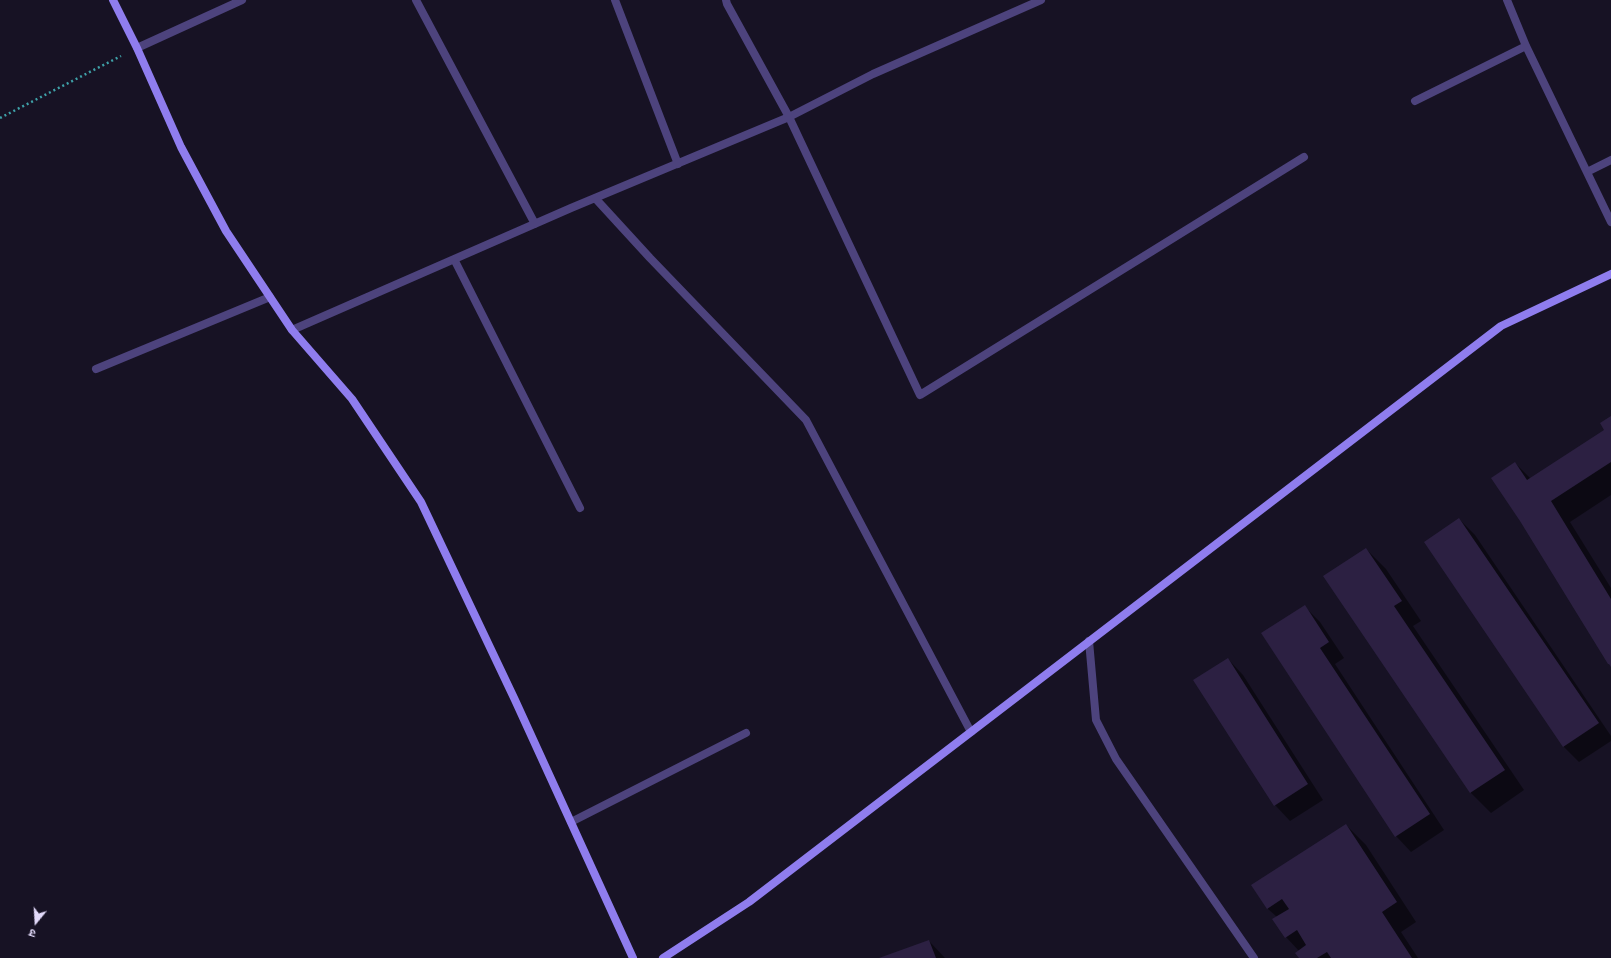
<!DOCTYPE html>
<html>
<head>
<meta charset="utf-8">
<style>
	body { margin:0 }
	#map { position:relative; width:1611px; height:958px; overflow:hidden; background:#171224; font-family:"Space Grotesk","Noto Sans Devanagari",sans-serif }
	canvas { display:block }
	.north { position:absolute; left:16px; top:902px; width:40px; height:40px; -webkit-text-stroke:3px #171224; paint-order:stroke; rotate:198deg; font-size:11px; font-weight:700; line-height:16px; text-align:center; color:#e2d9fa }
	.north::after { content:''; display:block; margin:auto; width:14px; height:18px; background:#e2d9fa; clip-path:polygon(50% 0,100% 100%,50% 72%,0 100%) }
</style>
</head>
<body>
<div id="map">
<canvas width="1611" height="958"></canvas>
<div class="north">उ</div>
</div>
<script>
const context = document.querySelector('canvas').getContext('2d');
context.lineJoin = 'round';
function paint(path, color) { context.fillStyle = color; context.fill(path, 'evenodd'); }
function trace(path, color, width, dash) { context.strokeStyle = color; context.lineWidth = width; context.lineCap = dash ? 'butt' : 'round'; context.setLineDash(dash || []); context.stroke(path); }
const shadow = new Path2D(`
	M1611,417V495L1570,522L1611,588V666L1515,463L1531,479L1606,431Z
	M1459,519L1475,535L1611,736V741L1579,762L1564,747L1425,542Z
	M1366,549L1386,569L1421,621L1413,626L1524,790L1491,813L1471,793L1325,576Z
	M1304,606L1320,622L1344,658L1335,664L1444,830L1411,852L1396,836L1262,634Z
	M1228,659L1243,675L1323,800L1290,821L1275,805Z
	M1346,825L1366,845L1416,922L1401,932L1418,958H1300L1299,951L1286,937L1277,917L1268,909L1253,885Z
	M929,941L945,958H881Z`);
const building = new Path2D(`
	M1611,416V462L1551,501L1611,599V667L1609,664H1608L1520,521L1491,478L1515,462L1527,480L1604,430L1600,423Z
	M1459,518L1599,723L1563,747L1424,542Z
	M1366,548L1402,601L1394,606L1505,770L1470,793L1323,576Z
	M1305,605L1329,642L1320,648L1430,814L1395,837L1261,633Z
	M1228,658L1308,784L1274,806L1193,680Z
	M1346,824L1397,902L1382,912L1412,958H1331L1327,952L1317,958H1299L1295,953L1306,945L1297,930L1285,938L1272,919L1289,909L1282,899L1267,909L1251,885Z
	M929,940L936,958H879Z`);
const path = new Path2D(`
	M0,118L121,56`);
const street = new Path2D(`
	M416,0L535,224
	M615,0L678,164
	M726,0L727,4L789,117L920,395L1304,157
	M1507,0L1526,46L1611,222
	M137,48L242,0
	M1415,101L1526,46
	M1587,172L1611,160
	M595,198L650,258L806,420L971,732
	M454,259L580,508
	M292,330L571,208L789,117L873,74L1041,0
	M96,369L270,297
	M1089,641L1096,720L1116,759L1254,958
	M571,822L746,733`);
const secondary = new Path2D(`
	M113,0L137,48L181,147L226,231L292,330L352,399L421,502L515,700L633,958
	M663,958L749,902L1501,326L1611,274`);
paint(shadow, '#0007');
paint(building, '#2c2042');
trace(path, '#3fa1a8', 2.5, [2, 3]);
trace(street, '#4d437d', 8);
trace(secondary, '#8f7dee', 8);
</script>
</body>
</html>
